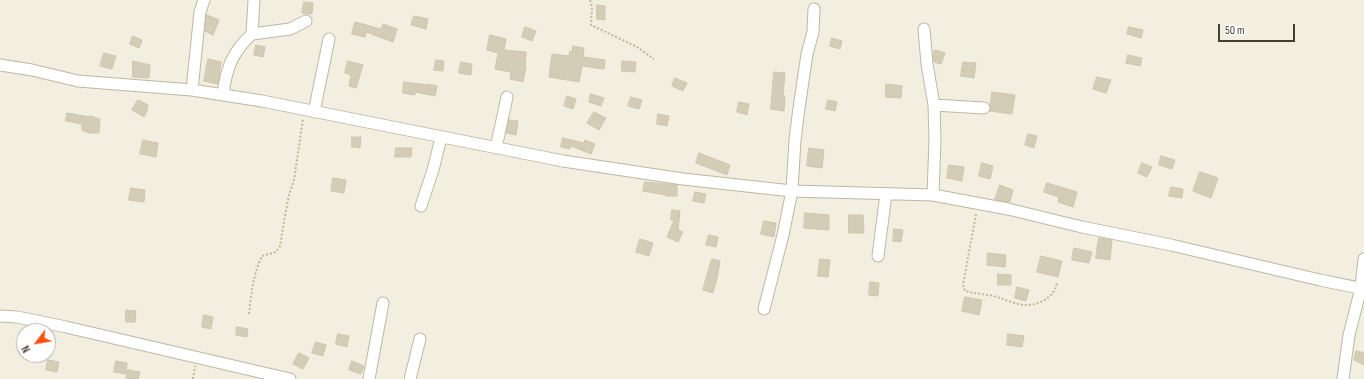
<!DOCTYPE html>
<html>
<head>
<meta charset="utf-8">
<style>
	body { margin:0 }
	#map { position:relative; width:1364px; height:379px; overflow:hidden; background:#f2efe1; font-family:"Sofia Sans Condensed",sans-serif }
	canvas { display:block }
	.north { position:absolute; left:16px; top:323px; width:40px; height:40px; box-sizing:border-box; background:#fff; border:1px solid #b4b2ad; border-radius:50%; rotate:239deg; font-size:11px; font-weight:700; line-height:16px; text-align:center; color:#433f32 }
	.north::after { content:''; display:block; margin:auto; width:14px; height:18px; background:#ff510b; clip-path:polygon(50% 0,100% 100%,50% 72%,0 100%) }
	.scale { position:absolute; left:1218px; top:24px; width:77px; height:18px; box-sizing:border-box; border:2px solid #433f32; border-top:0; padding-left:5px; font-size:12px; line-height:14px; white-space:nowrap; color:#433f32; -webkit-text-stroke:3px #fff; paint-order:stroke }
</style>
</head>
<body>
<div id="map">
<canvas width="1364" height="379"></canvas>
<div class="north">N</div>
<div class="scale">50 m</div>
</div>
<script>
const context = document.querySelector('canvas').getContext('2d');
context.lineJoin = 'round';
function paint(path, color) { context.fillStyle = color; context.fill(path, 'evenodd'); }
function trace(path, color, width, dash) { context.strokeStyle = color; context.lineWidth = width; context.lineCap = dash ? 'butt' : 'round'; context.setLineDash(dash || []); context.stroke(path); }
const building = new Path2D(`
	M304,2L313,3L312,14L302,13Z
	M597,5L605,6V20L597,19Z
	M207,15L219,20L213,35L205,31Z
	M414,16L428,19L426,29L411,25Z
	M355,22L381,29L383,24L397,29L393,42L366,32L365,37L352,34Z
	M525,27L536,31L532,41L522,37Z
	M1129,27L1143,30L1141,38L1127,34Z
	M490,35L506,39L504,50L526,52L525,67H526L523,82L510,79L511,72L495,69L498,53L487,50Z
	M133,36L142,40L139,48L130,44Z
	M832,38L842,41L840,49L830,46Z
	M256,45L265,47L263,57L254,55Z
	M573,46L584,48L583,57L605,60L604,69L582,66L579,82L549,77L552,54L569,56L570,51L572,52Z
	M935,50L945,53L941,64L934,62L933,54Z
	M104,53L116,56L112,69L100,66Z
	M1128,55L1142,58L1140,66L1126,63Z
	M208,59L221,62L218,84L204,81Z
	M436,60L444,61L443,71L434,70Z
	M133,61L150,65L149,78L133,77Z
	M348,61L363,65L356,88L349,86L351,75L345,73Z
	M622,61L636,62L635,72L622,71Z
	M461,62L472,64L471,75L459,73Z
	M963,62L976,63L974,78L961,76Z
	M774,72L785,73L783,95L785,96L784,111L771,109Z
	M1097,77L1111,80L1106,93L1093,89Z
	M675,78L687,83L683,91L672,86Z
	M404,82L427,85L428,84L437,86L435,96L415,92V95L403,93Z
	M886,84L902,86L901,98L886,97Z
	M992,92L1015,95L1012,114L990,111Z
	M591,94L604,98L601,106L589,102Z
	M567,96L576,99L573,109L564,106Z
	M631,97L642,100L639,109L628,106Z
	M138,100L148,105L147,111L144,117L132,110Z
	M828,100L837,102L835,111L826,109Z
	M739,102L749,104L747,115L737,112Z
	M594,112L606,118L599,130L587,123Z
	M67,113L90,117V116L100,119L99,133H89L82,130V124L66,121Z
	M658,114L669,116L667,126L657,124Z
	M509,120L518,121L516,135L506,133Z
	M1028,134L1037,136L1034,148L1025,145Z
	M352,137H361L360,148L352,147Z
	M563,138L584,143L585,140L595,144L591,154L571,146L570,149L561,147Z
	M143,140L158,143L156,157L140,154Z
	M396,148H412L411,157H395Z
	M809,148L824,150L822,168L807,166Z
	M699,153L730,165L727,175L696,163Z
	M1161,156L1175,160L1172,169L1159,165Z
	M982,163L993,166L990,179L979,176Z
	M1142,163L1152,167L1147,177L1138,173Z
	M949,165L964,167L962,181L947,178Z
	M1200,172L1218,178L1211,198L1193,191Z
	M333,178L346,180L344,193L331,191Z
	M645,182L677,185V196H666V195L643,191Z
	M1047,183L1077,192L1073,207L1058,202L1059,197L1044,192Z
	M1000,185L1013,190L1010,202L995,200Z
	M1171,187L1183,189L1182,198L1169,196Z
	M131,188L145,190L144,202L129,200Z
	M695,192L706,194L704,203L693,201Z
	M672,210L680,211L678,230L683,232L678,242L667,237L674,220H671Z
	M805,213L829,215V230L804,228Z
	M849,215H863L864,233H849Z
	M764,221L776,223L774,237L761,234Z
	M894,229L903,230L901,242L893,241Z
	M709,235L718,237L716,247L706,245Z
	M1099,238L1112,240L1110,260L1096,258Z
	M640,239L653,243L649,256L636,252Z
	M1074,248L1092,252L1089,263L1072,260Z
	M988,253L1006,255L1005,267L987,265Z
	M1041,256L1062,261L1058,277L1037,272Z
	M712,259L720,261L717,279L713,293L703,290Z
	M820,259L830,260L828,277L818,276Z
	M998,274L1011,275V285H998Z
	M870,282L879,283L878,296L869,295Z
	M1017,287L1029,290L1026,301L1015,298Z
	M965,297L982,300L979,315L962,311Z
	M126,310L136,311L135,322H126Z
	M204,315L213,317L211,329L202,327Z
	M237,327L248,329L247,337L236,335Z
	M338,334L349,336L347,347L336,344Z
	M1008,334L1024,336L1022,347L1007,345Z
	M316,342L326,345L323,356L312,353Z
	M1356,351L1364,353V365L1354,360Z
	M299,353L309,358L303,369L293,364Z
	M48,360L59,362L57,372L46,370Z
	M116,361L127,363L126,374L114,372Z
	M352,361L364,366L361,374L349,370Z
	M128,370L140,372L138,379L126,378Z`);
const path = new Path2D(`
	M590,0L592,7L591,25L637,47L654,59
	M976,214L963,285L965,291C973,293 981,294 989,295C1000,297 1016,305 1025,305C1039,306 1056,296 1057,282
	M249,314C251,295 253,274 262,256L276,252L280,246L285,216L289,195L294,180L303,119
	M193,379L195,366`);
const minor = new Path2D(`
	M254,0L252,34L290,29L306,21
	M924,29L927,64L934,105L935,139L933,195
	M0,65L32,70L78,81L192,90L262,101L563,161L683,179L792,191L933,195L1008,209L1082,227L1171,245L1320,280L1364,289
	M192,90L200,12L204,0
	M223,95C226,69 232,52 252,34
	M934,105L984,108
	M314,112L329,39
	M496,148L507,97
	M421,206L433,170L441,138
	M878,256L886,194
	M764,309L783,235L792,191L795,140L799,108L807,54L813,32L814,9
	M0,316L17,317L66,327L290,379
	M369,379L383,303
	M410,379L420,339
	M1343,379L1349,335L1361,288L1364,259`);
paint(building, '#d3ccb6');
trace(building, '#cfc5a9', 1);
trace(minor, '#bdb8a4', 13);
trace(path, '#c0b794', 2, [2, 2]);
trace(minor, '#fff', 11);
</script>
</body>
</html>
